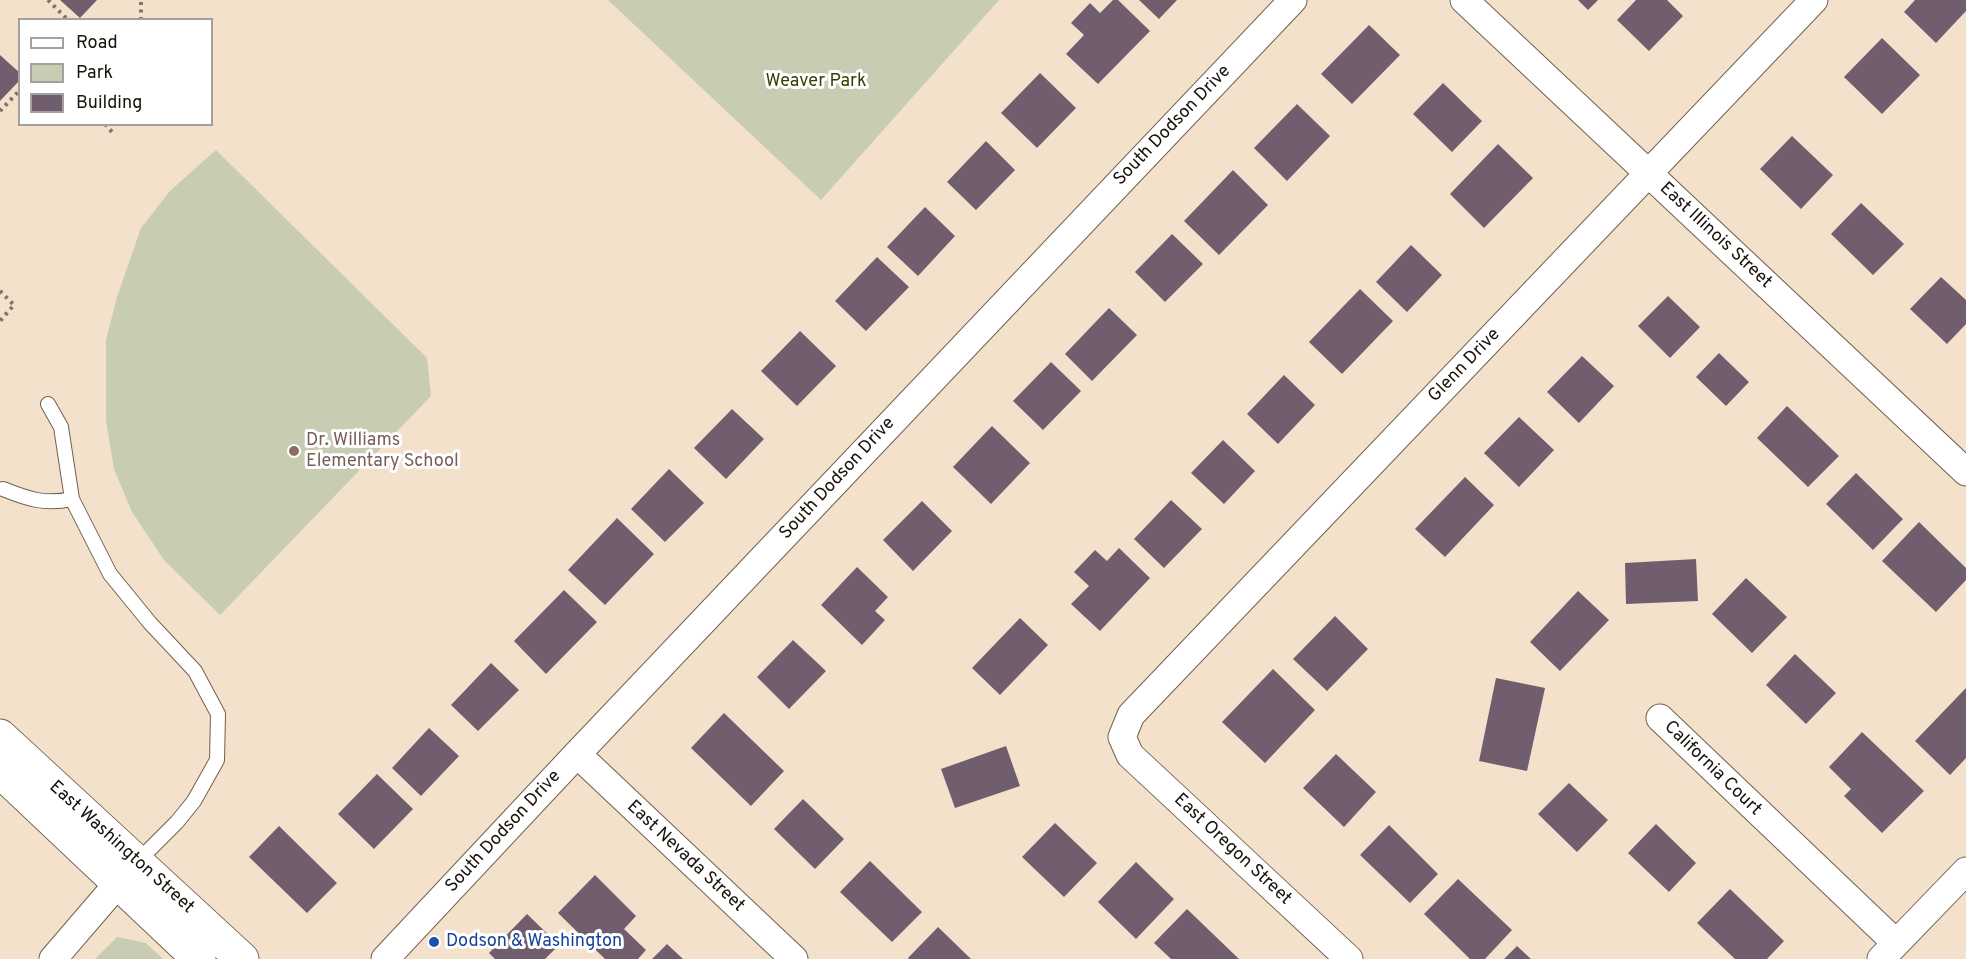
<!DOCTYPE html>
<html>
<head>
<meta charset="utf-8">
<style>
	body { margin:0 }
	#map { position:relative; width:1966px; height:959px; overflow:hidden; background:#f3e1cc; font-family:Overpass,sans-serif }
	canvas { display:block }
	.legend { position:absolute; left:18px; top:18px; width:195px; height:108px; box-sizing:border-box; background:#fff; border:2px solid #a3a09d; margin:0; padding:8px 10px; list-style:none; font-size:18px; color:#18120b }
	.legend li { display:flex; align-items:center; gap:12px; height:30px }
	.legend b { width:30px; border:2px solid #a3a09d }
</style>
</head>
<body>
<div id="map">
<canvas width="1966" height="959"></canvas>
<ul class="legend">
<li><b style="height:8px;background:#fff"></b>Road</li>
<li><b style="height:16px;background:#c7ccb3"></b>Park</li>
<li><b style="height:16px;background:#705e6e"></b>Building</li>
</ul>
</div>
<script>
const context = document.querySelector('canvas').getContext('2d');
context.lineJoin = 'round';
function paint(path, color) { context.fillStyle = color; context.fill(path, 'evenodd'); }
function trace(path, color, width, dash) { context.strokeStyle = color; context.lineWidth = width; context.lineCap = dash ? 'butt' : 'round'; context.setLineDash(dash || []); context.stroke(path); }
function write(font, color, halo, rows, align = 'center') {
  context.font = font + ' Overpass,sans-serif'; context.lineWidth = 6; context.setLineDash([]); context.textBaseline = 'middle'; context.strokeStyle = halo; context.fillStyle = color; for (const [text, x, y, turn = 0] of rows) {
    context.save(); context.translate(x, y); context.rotate((+turn || 0) * Math.PI / 180); context.textAlign = isNaN(turn) ? turn : align; if (halo) context.strokeText(text, 0, 0); context.fillText(text, 0, 0); context.restore();
  }
}
const green = new Path2D(`
	M608,0H999L821,200Z
	M216,150L427,358L431,396L220,615L164,560L132,512L114,469L106,420V340L117,297L141,228L170,191Z
	M117,937L146,943L163,959H95Z`);
const building = new Path2D(`
	M60,0H97L80,18Z
	M1113,0H1118L1150,31L1098,84L1066,54L1084,35L1071,23L1090,3L1100,13Z
	M1139,0H1177L1159,19Z
	M1578,0H1598L1588,10Z
	M1636,0H1667L1683,16L1649,51L1617,20Z
	M1915,0H1966V11L1936,43L1904,12Z
	M1369,25L1400,55L1352,104L1321,74Z
	M1882,38L1920,75L1882,114L1844,77Z
	M0,55L20,73V80L0,101Z
	M1040,73L1076,108L1037,148L1001,113Z
	M1443,83L1482,121L1452,152L1413,114Z
	M1297,104L1330,136L1287,181L1254,148Z
	M1792,136L1833,175L1801,209L1760,169Z
	M986,141L1015,170L976,210L947,182Z
	M1498,144L1533,178L1484,228L1450,194Z
	M1233,170L1268,205L1219,255L1184,221Z
	M1861,203L1904,244L1873,275L1831,234Z
	M925,207L955,236L918,276L887,247Z
	M1172,234L1203,264L1165,302L1135,272Z
	M1411,245L1442,275L1407,312L1376,282Z
	M877,257L909,287L866,331L835,301Z
	M1941,277L1966,300V324L1947,344L1910,309Z
	M1360,289L1393,321L1342,374L1309,342Z
	M1668,296L1700,327L1670,358L1638,326Z
	M1109,308L1137,335L1092,381L1065,354Z
	M800,331L836,366L797,406L761,371Z
	M1719,353L1749,382L1726,406L1696,377Z
	M1582,356L1614,386L1579,423L1547,392Z
	M1051,362L1081,391L1043,430L1013,401Z
	M1284,375L1315,405L1278,444L1247,414Z
	M1787,406L1839,456L1808,487L1757,438Z
	M732,409L764,439L726,479L694,448Z
	M1519,417L1554,450L1519,487L1484,453Z
	M992,426L1030,463L991,504L953,467Z
	M1223,440L1255,471L1224,504L1191,473Z
	M669,469L704,503L665,542L631,509Z
	M1856,473L1903,519L1873,550L1826,504Z
	M1465,477L1494,505L1445,557L1415,529Z
	M1171,500L1202,529L1164,568L1134,539Z
	M922,501L952,531L913,571L883,540Z
	M617,518L654,554L605,605L568,570Z
	M1919,522L1966,568V580L1936,612L1882,561Z
	M1119,548L1150,578L1100,631L1071,604L1089,586L1074,572L1095,550L1107,561Z
	M1696,559L1698,601L1626,604L1625,563Z
	M857,567L888,597L875,611L885,620L862,645L821,605Z
	M1746,578L1787,617L1752,653L1712,614Z
	M564,590L597,622L546,674L514,641Z
	M1578,591L1609,620L1560,671L1530,642Z
	M1335,616L1368,649L1327,691L1293,659Z
	M1020,618L1048,645L1000,695L972,668Z
	M793,640L826,671L789,709L757,677Z
	M1795,654L1836,693L1806,724L1766,685Z
	M491,663L519,690L478,731L451,705Z
	M1273,669L1315,710L1265,763L1222,722Z
	M1496,678L1545,688L1527,771L1479,761Z
	M1966,688V758L1950,775L1915,741Z
	M724,713L784,771L751,806L691,748Z
	M429,728L459,756L421,796L392,768Z
	M1862,732L1924,791L1882,833L1844,796L1851,789L1829,767Z
	M1006,746L1020,786L955,808L941,769Z
	M1336,754L1376,792L1344,827L1303,788Z
	M377,774L413,809L374,849L338,814Z
	M1569,783L1608,820L1577,852L1538,814Z
	M803,799L844,839L815,869L774,829Z
	M1055,823L1097,863L1064,897L1022,857Z
	M1656,824L1696,863L1669,892L1628,853Z
	M1389,825L1438,874L1410,903L1360,855Z
	M279,826L337,883L307,913L249,857Z
	M870,861L922,912L892,942L840,892Z
	M1136,862L1174,899L1136,939L1098,902Z
	M595,875L636,916L624,929L646,950L638,959H605L558,913Z
	M1458,879L1512,930L1485,959H1470L1424,914Z
	M1730,889L1784,941L1767,959H1735L1697,923Z
	M1187,909L1239,959H1171L1154,943Z
	M527,914L559,945L545,959H495L489,953Z
	M938,927L971,959H909L908,958Z
	M667,944L683,959H652Z
	M1517,946L1531,959H1504Z`);
const path = new Path2D(`
	M48,0L68,20
	M141,20V0
	M0,111L20,90
	M105,124L112,132
	M0,291L14,305L0,321`);
const lane = new Path2D(`
	M48,404L61,427L72,499L110,574L150,623L195,671L218,714L217,760L194,801L177,822L137,862
	M3,489C28,499 45,505 72,499`);
const street = new Path2D(`
	M1464,0L1966,472
	M1660,718L1896,943
	M577,754L794,959
	M53,959L132,867
	M385,959L577,754L1293,0
	M1349,959L1130,755L1122,737L1131,715L1814,0
	M1881,959L1966,871`);
const secondary = new Path2D(`
	M0,736L242,959
	M0,771L199,959`);
const markers = [
	[294,451,6,"#8d6e63"],
	[434,942,6,"#1a4fb4"]
];
const parkNames = [
	["Weaver Park",816,82]
];
const streetNames = [
	["South Dodson Drive",1173,126,-46],
	["East Illinois Street",1715,236,43],
	["Glenn Drive",1465,366,-46],
	["South Dodson Drive",838,479,-47],
	["California Court",1712,769,44],
	["South Dodson Drive",504,832,-47],
	["East Washington Street",121,848,42],
	["East Oregon Street",1232,850,43],
	["East Nevada Street",685,857,43]
];
const educationNames = [
	["Dr. Williams",306,441],
	["Elementary School",306,462]
];
const transitNames = [
	["Dodson & Washington",446,942]
];
paint(green, '#c7ccb3');
paint(building, '#705e6e');
trace(lane, '#71614f', 16);
trace(street, '#71614f', 29);
trace(secondary, '#71614f', 35);
trace(path, '#7f7466', 4, [3, 4.5]);
trace(lane, '#fff', 14);
trace(street, '#fff', 27);
trace(secondary, '#fff', 33);
for (const [x, y, r, color] of markers) { const dot = new Path2D(); dot.arc(x, y, r, 0, 2 * Math.PI); context.fillStyle = color; context.fill(dot); trace(dot, '#fff', 2); }
write('18px', '#383f03', '#fff', parkNames);
write('18px', '#18120b', '#fff', streetNames);
write('18px', '#785e54', '#fff', educationNames, 'left');
write('18px', '#164399', '#fff', transitNames, 'left');
</script>
</body>
</html>
